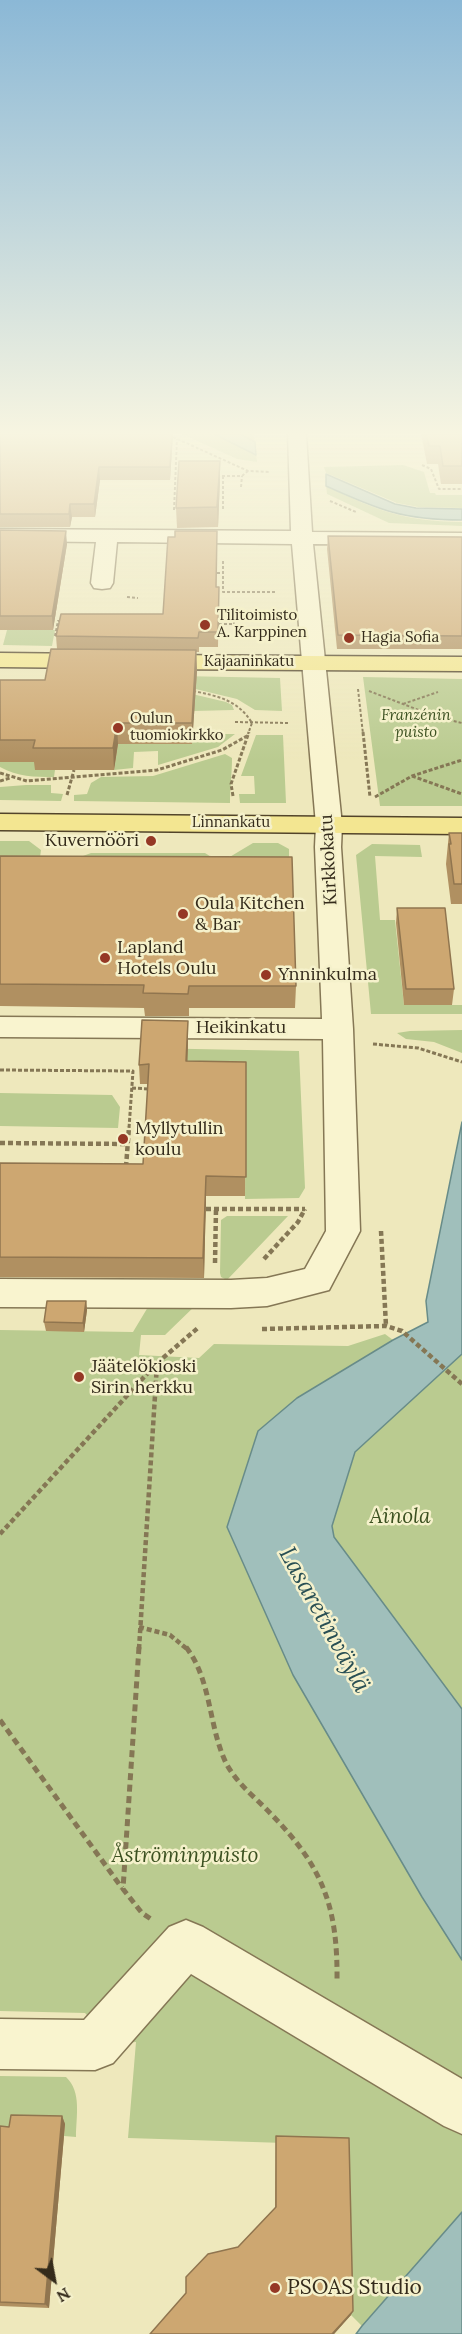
<!DOCTYPE html>
<html>
<head>
<meta charset="utf-8">
<style>
	body { margin:0 }
	#map { position:relative; width:462px; height:2334px; overflow:hidden; background:#eee8bc; font-family:Lora,serif }
	canvas { display:block }
	.north { position:absolute; left:24px; top:2250px; width:60px; height:60px; -webkit-text-stroke:4px #f5f1cb; paint-order:stroke; rotate:148deg; font-size:16px; font-weight:700; line-height:24px; text-align:center; color:#342b1b }
	.north::after { content:''; display:block; margin:auto; width:21px; height:27px; background:#342b1b; clip-path:polygon(50% 0,100% 100%,50% 72%,0 100%) }
</style>
</head>
<body>
<div id="map">
<canvas width="462" height="2334"></canvas>
<div class="north">N</div>
</div>
<script>
const context = document.querySelector('canvas').getContext('2d');
context.lineJoin = 'round';
function paint(path, color) { context.fillStyle = color; context.fill(path, 'evenodd'); }
function trace(path, color, width, dash) { context.strokeStyle = color; context.lineWidth = width; context.lineCap = dash ? 'butt' : 'round'; context.setLineDash(dash || []); context.stroke(path); }
function write(font, color, halo, rows, align = 'center') {
  context.font = font + ' Lora,serif'; context.lineWidth = 5; context.setLineDash([]); context.textBaseline = 'middle'; context.strokeStyle = halo; context.fillStyle = color; for (const [text, x, y, turn = 0] of rows) {
    context.save(); context.translate(x, y); context.rotate((+turn || 0) * Math.PI / 180); context.textAlign = isNaN(turn) ? turn : align; if (halo) context.strokeText(text, 0, 0); context.fillText(text, 0, 0); context.restore();
  }
}
const green = new Path2D(`
	M182,434H254L257,462L237,459Z
	M403,465L424,472L430,493H435L436,495H462V508L418,507L397,503L326,473L324,467Z
	M326,486C378,511 403,521 462,522V526L389,523L327,494Z
	M7,630H55L52,646L3,645Z
	M181,676L280,678L282,711L255,710L237,699L183,686Z
	M363,677L462,679V806H380Z
	M167,688L226,702L232,705L234,710L193,711Z
	M192,734H235L218,747L158,765V751L134,752L133,768L114,770L118,744H192Z
	M256,735H283L286,803H240L239,794H255L254,776H241Z
	M0,752L37,762L35,770H55L54,777C34,777 18,777 0,767Z
	M225,754L232,758C232,774 230,787 230,803L74,801V795L87,794L91,783L101,777L153,776Z
	M26,785H51V793L63,794L61,801L0,800V787Z
	M0,841H29L41,850L39,865L0,868Z
	M253,843H278L289,849V871L228,858Z
	M372,844L420,845L422,857L375,856L380,920H395L404,1005H462V1014H371L356,855Z
	M91,853H205L213,858L83,856Z
	M462,1030V1053L434,1042L406,1039L397,1033L410,1031Z
	M143,1048L299,1051L305,1188L299,1198L245,1199L246,1082Z
	M0,1093L112,1095L120,1107L118,1128L0,1126Z
	M227,1216H288L227,1280L221,1277L220,1273L221,1220Z
	M199,1302L165,1335H141L139,1355L199,1358L214,1344L348,1346L385,1334L393,1340L297,1398L258,1431L227,1527L293,1675L422,1897L462,1960V2212L362,2326L351,2315L347,2145L128,2138L136,2042L114,2044L85,2013L0,2011V1330L133,1332L148,1307Z
	M462,1354V1709L334,1537L332,1526L355,1452Z
	M0,2076L66,2077C82,2092 76,2116 76,2137L64,2136L65,2124L15,2123L0,2133Z`);
const water = new Path2D(`
	M214,434H240L255,442L256,455Z
	M326,474L395,504L416,508L462,509V520C403,520 379,510 326,486Z
	M462,1122V1354L355,1452L332,1526L334,1537L462,1709V1960L422,1897L293,1675L227,1527L258,1431L297,1398L393,1340L428,1322L426,1301Z
	M462,2212V2334H356L362,2326Z`);
const pathFar3 = new Path2D(`
	M173,437L248,471L270,472
	M422,465L431,469L439,489H462
	M217,476H242L248,471
	M223,476V511
	M241,487L242,476
	M330,501L356,512
	M174,510L177,439
	M223,561V592H277
	M217,573H223
	M127,597L138,598
	M214,624H234V612
	M55,636L58,621H62
	M358,689L363,734
	M193,691C218,696 238,700 252,723L248,734
	M369,691L437,717L462,723
	M403,704L438,692
	M235,722L289,723`);
const pathFar2 = new Path2D(`
	M363,732L370,797
	M0,773L27,781L157,770L222,750L247,736
	M412,776L462,794
	M0,781L10,778
	M67,795L74,770
	M233,796L231,784L249,732
	M375,797L412,776L462,760
	M373,1044L418,1048L462,1062
	M0,1070L133,1071L129,1128
	M132,1088L150,1089`);
const pathFar1 = new Path2D(`
	M0,1143L128,1144
	M126,1167L129,1127
	M206,1209H305
	M381,1231L386,1326
	M264,1259L298,1222L305,1209
	M215,1263L216,1209
	M262,1329L386,1326L402,1331L462,1384
	M0,1534L157,1363L199,1327
	M139,1627L170,1635L187,1649
	M139,1649L157,1364`);
const path = new Path2D(`
	M139,1647L123,1889L142,1913L151,1919
	M186,1647C212,1681 208,1725 226,1763C237,1784 256,1798 271,1814C324,1868 338,1908 337,1983
	M0,1720L122,1888`);
const minor = new Path2D(`
	M288,434H306L312,532L462,533V545L313,544L342,825L341,847L353,1029L360,1231L329,1290L267,1306L231,1308L0,1307V1279L231,1280L267,1278L305,1269L326,1231L323,1039L0,1037V1017L322,1019L315,847L316,825L292,544L117,542L113,583L110,588L102,589L94,588L91,583L96,542L0,541V529L291,531Z
	M186,1920L203,1927L462,2079V2134L444,2126L191,1974L113,2063L95,2070L0,2069V2019L84,2020L169,1927Z`);
const major = new Path2D(`
	M0,653L94,654L102,656L106,661L102,666L94,668L0,667Z
	M152,655L462,657V671L152,669L144,667L140,662L144,657Z
	M0,814L462,818V834L0,830Z`);
const wall = new Path2D(`
	M0,434H173L170,480H100L95,517H72L70,527H0Z
	M421,434H462V484H441L438,464H427Z
	M220,461V480L218,527L177,528L176,508Z
	M0,530L67,544L53,630H0Z
	M328,536L462,537V649H337L327,549Z
	M216,587H219L218,647H199V652H196L197,671L192,744H118L114,770H35L34,762H0V680H45L57,649L56,636L163,614Z
	M449,833H462V904H451L446,864Z
	M0,856L296,986L295,1008H189V1016H145L144,1008L0,1006Z
	M397,908L454,989L452,1005H404L396,923Z
	M188,1040L187,1061L246,1062L245,1196H206L204,1278L0,1277V1163L143,1164L148,1084H140L139,1065Z
	M86,1301L87,1310L84,1332L46,1331L44,1322Z
	M62,2116L65,2124L49,2308L0,2306V2126L9,2127Z
	M276,2136L351,2315L334,2334H150L238,2247L275,2208Z`);
const shadedWall = new Path2D(`
	M172,434H173L170,480V467Z
	M220,461V480L218,527L217,507Z
	M99,467L100,480L95,517L94,504Z
	M70,504L72,517L70,527L69,514Z
	M66,531L67,544L53,630L52,616Z
	M196,650L197,671L192,744V723Z
	M117,723L118,744L114,770L113,748Z
	M188,1021V1040L187,1081L186,1061Z
	M206,1176V1196L204,1278L203,1258Z
	M86,1301L87,1310L84,1332L83,1323Z
	M62,2116L65,2124L49,2308L45,2304Z
	M353,2311L351,2315L334,2334H332Z`);
const building = new Path2D(`
	M0,434H172L170,467H99L94,504H70L69,514H0Z
	M426,434H462V466H443L440,446H429Z
	M179,461H220L217,507L176,508Z
	M0,530L66,531L52,616H0Z
	M175,531H217L216,587H219L218,632H199L198,638L56,636L61,614H163L168,537H175Z
	M328,536L462,537V636L338,635Z
	M51,649L196,650L192,723H117L113,748H33L35,740H0V680H45Z
	M449,833H462V884H454L449,844H451Z
	M0,856L292,857L296,986H189L188,994L143,993L144,985L0,984Z
	M397,908H445L454,989H406Z
	M142,1020L188,1021L186,1061L246,1062V1177L206,1176L203,1258L0,1257V1163L143,1164L149,1064L139,1065Z
	M47,1301H86L83,1323L44,1322Z
	M11,2115L62,2116L45,2304L0,2302V2126L9,2127Z
	M276,2136L349,2138L353,2311L332,2334H150L186,2293V2277L208,2254L238,2247L276,2207Z`);
const markers = [
	[205,625,6,"#953825"],
	[349,638,6,"#953825"],
	[118,728,6,"#953825"],
	[151,841,6,"#953825"],
	[183,914,6,"#953825"],
	[105,958,6,"#953825"],
	[266,975,6,"#953825"],
	[123,1139,6,"#953825"],
	[79,1377,6,"#953825"],
	[275,2288,6,"#953825"]
];
const farPoinames = [
	["Tilitoimisto",217,616],
	["A. Karppinen",217,633],
	["Hagia Sofia",361,638],
	["Oulun",130,719],
	["tuomiokirkko",130,736]
];
const farStreetnames = [
	["Kajaaninkatu",249,662],
	["Linnankatu",231,823]
];
const farParknames = [
	["Franzénin",416,716],
	["puisto",416,733]
];
const poiNames = [
	["Kuvernööri",139,841,"right"],
	["Oula Kitchen",195,904],
	["& Bar",195,925],
	["Lapland",117,948],
	["Hotels Oulu",117,969],
	["Ynninkulma",278,975],
	["Myllytullin",135,1129],
	["koulu",135,1150],
	["Jäätelökioski",91,1367],
	["Sirin herkku",91,1388]
];
const streetNames = [
	["Kirkkokatu",329,860,-93],
	["Heikinkatu",241,1028]
];
const nearParknames = [
	["Ainola",400,1517],
	["Åströminpuisto",185,1856]
];
const nearPoinames = [
	["PSOAS Studio",287,2288]
];
const nearWaternames = [
	["Lasaretinväylä",324,1620,61]
];
paint(green, '#bacb90');
paint(water, '#a0bfbb');
trace(water, '#688c89', 1.5);
trace(minor, '#857755', 3);
trace(major, '#52442a', 3);
trace(pathFar3, '#857755', 2, [3, 2]);
trace(pathFar2, '#857755', 3, [4, 2]);
trace(pathFar1, '#857755', 4.5, [5, 3]);
trace(path, '#857755', 5, [7, 4.5]);
paint(minor, '#f9f4cf');
paint(major, '#f3e691');
paint(wall, '#b09061');
paint(shadedWall, '#90754f');
paint(building, '#cda771');
trace(building, '#90754f', 1.5);
const sky = context.createLinearGradient(0, 0, 0, 761);
sky.addColorStop(0, '#8bb8d6');
sky.addColorStop(0.57, '#f7f5e1');
sky.addColorStop(1, '#f7f5e100');
context.fillStyle = sky;
context.fillRect(0, 0, 462, 761);
for (const [x, y, r, color] of markers) { const dot = new Path2D(); dot.arc(x, y, r, 0, 2 * Math.PI); context.fillStyle = color; context.fill(dot); trace(dot, '#f5f1cb', 2); }
write('15px', '#342b1b', '#f5f1cb', farPoinames, 'left');
write('15px', '#342b1b', '#f5f1cb', farStreetnames);
write('italic 15px', '#3c5121', '#f5f1cb', farParknames);
write('18px', '#342b1b', '#f5f1cb', poiNames, 'left');
write('18px', '#342b1b', '#f5f1cb', streetNames);
write('italic 21px', '#3c5121', '#f5f1cb', nearParknames);
write('21px', '#342b1b', '#f5f1cb', nearPoinames, 'left');
write('italic 24px', '#294f54', '#f5f1cb', nearWaternames);
</script>
</body>
</html>
